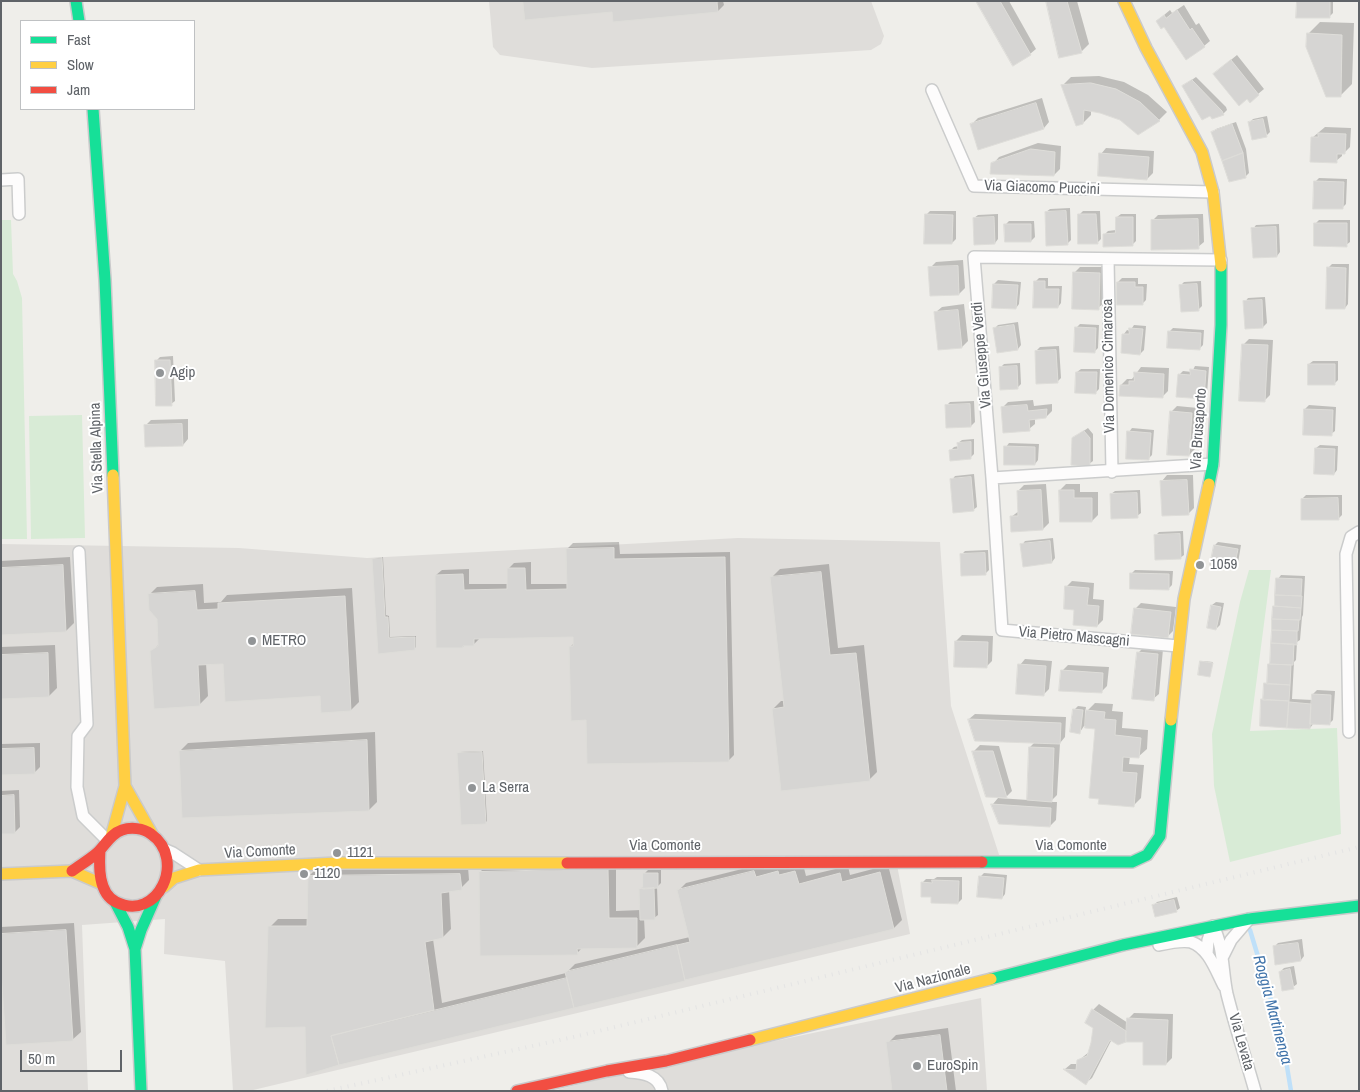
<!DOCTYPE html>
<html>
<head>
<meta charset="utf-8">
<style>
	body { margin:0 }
	#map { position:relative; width:1360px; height:1092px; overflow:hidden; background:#efeeea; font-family:"Archivo Narrow",sans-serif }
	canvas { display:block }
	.frame { position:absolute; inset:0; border:2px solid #5f6368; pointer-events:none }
	.legend { position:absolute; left:20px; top:20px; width:175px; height:90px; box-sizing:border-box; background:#fff; border:1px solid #bfc1c3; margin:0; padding:6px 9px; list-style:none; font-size:15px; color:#5f6368 }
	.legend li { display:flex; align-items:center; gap:10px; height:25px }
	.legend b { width:25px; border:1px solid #bfc1c3 }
	.scale { position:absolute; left:20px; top:1050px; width:102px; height:22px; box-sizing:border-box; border:2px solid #5f6368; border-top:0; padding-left:6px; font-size:15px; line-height:18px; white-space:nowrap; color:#5f6368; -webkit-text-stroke:4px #fff; paint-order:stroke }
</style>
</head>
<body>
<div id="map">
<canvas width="1360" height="1092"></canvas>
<div class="frame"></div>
<ul class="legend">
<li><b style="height:6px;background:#16e098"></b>Fast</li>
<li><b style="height:6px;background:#ffcf43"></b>Slow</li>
<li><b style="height:6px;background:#f24e42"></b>Jam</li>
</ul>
<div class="scale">50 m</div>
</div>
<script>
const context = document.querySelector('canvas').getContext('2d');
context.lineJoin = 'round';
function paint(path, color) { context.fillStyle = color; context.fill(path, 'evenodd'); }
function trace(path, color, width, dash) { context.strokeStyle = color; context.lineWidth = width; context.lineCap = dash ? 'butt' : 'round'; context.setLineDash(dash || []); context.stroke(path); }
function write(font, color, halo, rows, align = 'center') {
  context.font = font + ' "Archivo Narrow",sans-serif'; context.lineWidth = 4; context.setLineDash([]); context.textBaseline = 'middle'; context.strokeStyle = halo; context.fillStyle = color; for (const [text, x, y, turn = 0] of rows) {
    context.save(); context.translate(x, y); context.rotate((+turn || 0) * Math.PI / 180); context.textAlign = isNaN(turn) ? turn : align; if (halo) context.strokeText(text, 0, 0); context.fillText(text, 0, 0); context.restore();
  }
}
const industrial = new Path2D(`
	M489,1H871L884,36L881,44L871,50L592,68L500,55L493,47Z
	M738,538L940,542L951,706L1003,867L897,865L910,934L249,1091H233L225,961L164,954L165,919L82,925L88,1091H1V544L239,548L367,558Z
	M981,998L987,1091H552L640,1069Z`);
const green = new Path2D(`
	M1,220H11L13,274L17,281L22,298L27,539H1Z
	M82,415L85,538L31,539L29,416Z
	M1249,570H1271L1250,731L1337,728L1341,834L1230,862L1214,786L1212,734L1240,602Z`);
const shadow = new Path2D(`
	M524,1H723L724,5L718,11L614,10Z
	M977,1H1009L1036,49L1030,54Z
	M1047,1H1077L1089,44L1081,52Z
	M1298,1H1333V13L1329,17Z
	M1184,5L1196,25L1199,23L1210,41L1204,46L1157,21L1170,10L1172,13Z
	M1320,22L1354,23L1352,84L1340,96L1308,34Z
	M1237,55L1264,89L1258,94L1221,68Z
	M1099,76L1124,82L1148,95L1167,112L1159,120L1138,133L1120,119L1091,110V115L1083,123L1063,85L1071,77Z
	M1196,77L1226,107L1227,110L1223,114L1183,86Z
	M1042,98L1049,122L1044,128L972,124L978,118Z
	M1267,116L1270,132L1266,136L1249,123L1253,119Z
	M1236,122L1246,149L1249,173L1245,177L1213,133L1216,129Z
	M1325,127L1351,128L1350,147L1344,153H1342V156L1336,161L1312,138Z
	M1038,143L1061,146L1060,169L1054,175L993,164L999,157Z
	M1106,148L1154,151L1153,173L1147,179L1101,154Z
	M1319,178L1347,179L1346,204L1342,208L1315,182Z
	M1070,208L1071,240L1067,244L1046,212L1050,209Z
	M930,211H956V239L952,243L926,215Z
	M1083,211H1100L1101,239L1097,243L1079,215Z
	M998,214V239L995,243L974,218L978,215Z
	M1121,214H1136V241L1132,245L1105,234L1108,231L1116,230L1117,217Z
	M1203,214L1204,242L1198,247L1152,221L1158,215Z
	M1319,220H1350V242L1346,245L1315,224Z
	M1009,221H1034L1035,237L1031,241L1006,224Z
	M1279,224L1280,252L1277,256L1253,229L1256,225Z
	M963,260L965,288L959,294L930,268L936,262Z
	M1332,264H1349L1348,304L1345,308L1328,268Z
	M1080,267H1105L1104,303L1098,308L1074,273Z
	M1039,278H1048V286H1062L1061,303L1058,307L1035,282Z
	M1122,278H1138V284H1147L1146,300L1143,303L1118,282Z
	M998,280L1021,282L1019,304L1016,308L994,284Z
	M1201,281L1202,306L1198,310L1181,285L1184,282Z
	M1265,297L1267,323L1263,327L1245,302L1248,298Z
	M964,304L968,341L962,347L936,312L942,307Z
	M1018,322L1021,345L1018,349L994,329L998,325Z
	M1080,324L1099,325L1098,348L1094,352L1076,328Z
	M1134,325L1146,326L1144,350L1140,354L1124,334L1127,330L1130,331Z
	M1173,328L1204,330L1203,345L1200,348L1169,332Z
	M1249,339L1273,340L1270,395L1264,401L1243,345Z
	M1059,346L1061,378L1057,382L1036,351L1040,347Z
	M173,356L175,401L171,404L156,361L160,357Z
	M1313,361H1338V380L1334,384L1309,364Z
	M1020,363L1021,384L1018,387L1000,368L1004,364Z
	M1195,366L1209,367L1207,394L1203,398L1179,375L1183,371L1192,372Z
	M1141,367L1169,368L1168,391L1162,397L1121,385L1127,379H1132Z
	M1081,369H1100L1099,389L1096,392L1077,372Z
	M1033,400L1034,406L1052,404V411L1046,417L1035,418V424L1029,429L1002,408L1008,402Z
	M974,401L975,422L971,426L947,427L946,406L950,402Z
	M1309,405L1336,407L1335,431L1331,434L1305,409Z
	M1177,406L1198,408L1195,449L1189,455L1171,412Z
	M188,419V439L183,445L145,426L151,420Z
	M1088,428L1093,434V461L1089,464L1073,438Z
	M1132,428L1154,430L1152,455L1148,459L1129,432Z
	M974,439V454L970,458L951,450L954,447L959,446L958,443L962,440Z
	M1009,443L1039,444L1038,460L1035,464L1006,447Z
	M1320,445L1338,446L1337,470L1334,474L1316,448Z
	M974,474L977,507L973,510L952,480L955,476Z
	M1167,475H1193L1194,508L1188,514L1162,481Z
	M1046,484L1049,523L1043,529L1011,517L1019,511L1018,491L1024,485Z
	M1066,484H1080V492H1098V515L1092,521L1060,490Z
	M1140,490L1141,513L1137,516L1111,494L1115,491Z
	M1306,495H1342V515L1338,519L1302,499Z
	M1183,531L1184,555L1180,558L1156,535L1159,532Z
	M1053,538L1055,558L1052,562L1022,545L1025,541Z
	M619,542L620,554L730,552L734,755L728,761L587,719L571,646L574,643V636L480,638L474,644L465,645L463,647L436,575L442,570L469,569V584H508V569L514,563L531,562V584H568L567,549L573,543Z
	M1218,542L1241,545L1238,563L1234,567L1215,545Z
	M988,550L989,570L985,574L962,554L965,551Z
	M70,557L74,623L66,631L1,634V561Z
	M383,557L386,615L389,616L390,637L416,636V647L414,649L379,652L373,559Z
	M829,564L838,648L864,645L877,772L869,780L773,709L781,701H785L772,577L780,569Z
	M1135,570L1173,571L1172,585L1169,588L1131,574Z
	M1281,575L1305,576L1303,615L1302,617L1300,640L1297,642L1296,660L1294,662L1292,699L1313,700V694L1317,690L1335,691L1333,720L1329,724L1314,723L1310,728L1261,725L1265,684L1268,682L1269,664L1271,662L1278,579Z
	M1072,581L1094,583L1093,599L1104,600L1103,620L1097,626L1076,609L1066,587Z
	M203,584L204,603L221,602L227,595L352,588L359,702L351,710L322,695L224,662L206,663L208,696L199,705L152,652L159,644L158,618L149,595L157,587Z
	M1216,602L1224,603L1220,625L1216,629L1212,605Z
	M1141,603L1176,607L1173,631L1167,637L1135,609Z
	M962,635L993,636L992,661L986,667L956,641Z
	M55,645L57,688L49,696L1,698V647Z
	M1144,647L1163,649L1159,694L1153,699L1138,653Z
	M1025,659L1052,661L1049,689L1043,695L1020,665Z
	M1202,661L1213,662L1210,675L1201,662Z
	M1068,665L1109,667L1107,686L1101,692L1062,671Z
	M1095,703L1113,704L1112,711L1123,712L1122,728L1148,730L1147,749L1138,757L1130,756L1129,764L1144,765L1141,798L1133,806L1097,728L1084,726L1080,732L1074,710L1078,706L1086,707L1085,713Z
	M975,714L1066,717L1065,737L1060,743L1057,795L1050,802H1057L1056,820L1050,826L993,804L998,798L1028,800L1030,747L1035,742L969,719Z
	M375,732L377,802L369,810L180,751L188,743Z
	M40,743V767L34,773L1,774V744Z
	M980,745L999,746L1012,791L1006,797L974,751Z
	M483,751L487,821L485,823L459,754L460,752Z
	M19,790L20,827L14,833H1V791Z
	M616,862V911L641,910V889L644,885V874L648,870H661V883L657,887L658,915L654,918H644L645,938L637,946L583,947L577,953L480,872L488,864Z
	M762,864H803L806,876L848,866L850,875L888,865L902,920L894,928L339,1064L306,1026L270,927L278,919H309V876L317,868L468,867L469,880L461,888L449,890L451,929L443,937L433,939L442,1003L566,973L575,964L690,937L678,891L686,883Z
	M984,873L1007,875L1005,894L1002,898L981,876Z
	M937,877H962V899L958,903L932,896L922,883L926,879H934Z
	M1177,897L1180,908L1176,911L1153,906L1157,902Z
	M74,923L81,1032L72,1040L1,959V927Z
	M1302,939L1304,956L1301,960L1274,947L1278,943Z
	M1294,966L1297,984L1293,987L1280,972L1284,968Z
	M1099,1004L1128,1023V1019L1134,1013L1173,1014L1172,1058L1166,1064L1145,1041L1112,1039L1092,1078L1086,1083L1065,1069L1071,1064H1078V1061L1089,1052L1094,1027L1093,1010Z
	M948,1028L956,1091H894L888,1043L896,1035Z`);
const stream = new Path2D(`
	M1250,930L1282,1036L1291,1091`);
const building = new Path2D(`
	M523,1H721L717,2L718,12L613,22L612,12L525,20Z
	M976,1H1000L1031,55L1013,66Z
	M1046,1H1067L1082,53L1059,58Z
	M1297,1H1330V18H1296Z
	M1177,10L1190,30L1192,28L1205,47L1186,60L1164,27L1161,29L1156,21L1164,15L1166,18Z
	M1307,33L1342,35L1341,97H1326L1306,47Z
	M1231,60L1259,95L1250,103L1247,99L1239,106L1213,74Z
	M1192,80L1222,111L1224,115L1212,119L1210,116L1202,120L1182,86Z
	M1091,83L1116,89L1140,102L1160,121L1138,135L1120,120L1100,113L1084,110L1083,124L1076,126L1061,85Z
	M1036,103L1044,129L978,150L970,124Z
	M1263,119L1267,137L1252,140L1248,122Z
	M1232,124L1243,153L1222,161L1211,132Z
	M1318,133L1346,134L1345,154H1337V163L1310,162L1311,137H1318Z
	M1031,149L1055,152L1054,176L990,174L991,163Z
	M1099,153L1149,157L1147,180L1098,176Z
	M1243,153L1246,178L1229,182L1222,161Z
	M1314,181L1344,182L1343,209H1313Z
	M1066,211L1068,245L1046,246L1045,212Z
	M925,214L953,215L952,244H924Z
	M1078,214H1096L1098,244H1078Z
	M994,217L995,244L974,245L973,218Z
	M1116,217H1133V246L1103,247V234L1115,233Z
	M1198,219L1199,249L1151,250V220Z
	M1314,223H1347V247L1314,246Z
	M1004,224H1031V242H1005Z
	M1276,227L1277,257L1253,258L1251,228Z
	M958,266L959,295L930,296L928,267Z
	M1327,267L1346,268L1345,309H1326Z
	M1073,272L1100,273L1099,310L1072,309Z
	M1034,281H1045V289H1059L1058,308H1033Z
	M1117,282H1135V287H1143V305H1117Z
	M993,284L1018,285L1016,309L992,308Z
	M1197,284L1199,311L1181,312L1179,285Z
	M1262,300L1263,328L1245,329L1243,301Z
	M958,310L962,348L938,350L934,312Z
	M1014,325L1018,350L997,353L993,328Z
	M1075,327L1096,328L1095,353L1074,352Z
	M1129,328L1143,329L1140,355L1121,353L1122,334H1129Z
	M1168,331L1201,333L1200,350L1167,348Z
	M1242,344L1268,345L1265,402L1239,401Z
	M1056,350L1058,383L1036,384L1035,351Z
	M155,360H170L172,406H156Z
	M1308,364H1335V385H1308Z
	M1017,366L1018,389L1000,390L999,367Z
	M1190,369L1206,371L1204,399L1176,397L1178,374L1190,375Z
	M1076,372H1097L1096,394L1075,393Z
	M1134,372L1164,374L1163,398L1119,396L1120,385H1129V381H1134Z
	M970,404L971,427L946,428L945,405Z
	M1027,405L1028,411L1047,409L1046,418L1029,420L1030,431L1003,433L1001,407Z
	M1304,409L1333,410L1332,436L1303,435Z
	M1170,411L1192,413L1189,456L1167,455Z
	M182,424L183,446L145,447L144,425Z
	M1084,431L1090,438V466L1071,465L1072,438Z
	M1127,431L1151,433L1149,460L1126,459Z
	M971,442V459L950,461L949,450L958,449L957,443Z
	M1004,446L1035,447V465H1004Z
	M1315,448L1335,449L1334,475L1314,474Z
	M971,477L974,511L953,513L950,479Z
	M1187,480L1189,515L1162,516L1160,481Z
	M1041,490L1043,530L1011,532L1010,516H1018L1017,491Z
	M1059,490H1074V498H1092V522H1060Z
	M1137,493L1138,518L1111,519L1110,494Z
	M1338,498L1339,520H1301V499Z
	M1180,534L1181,559L1155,560L1154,535Z
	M1050,541L1052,563L1023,567L1020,544Z
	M1214,545L1238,549L1234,568L1210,565Z
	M614,548V559L725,557L729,762L587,764L586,720L571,721L569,646H573V637L474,639V646H463V648H436L435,575L463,574L464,590L507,589V568H525L526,590L567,589L566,549Z
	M985,553L986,575L961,576L960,554Z
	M382,558L385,617H388L389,638L415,637V650L378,654L372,559Z
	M63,565L66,632L1,635V568Z
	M821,572L830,655L856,653L870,781L781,791L772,709L784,707L770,577Z
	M1130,573L1169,574V590L1130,589Z
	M1276,578L1302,579L1301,596L1275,595Z
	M1065,586L1089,588L1087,605L1099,606L1097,627L1073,625L1074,610L1064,609Z
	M195,591L197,610L218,609V603L345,596L351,711L321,713L320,696L225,702L223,664L198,665L200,706L154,709L150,651L158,646L157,619L149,610L148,594Z
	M1275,595L1302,596L1301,608L1275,606Z
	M1211,605L1221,607L1216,630L1207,628Z
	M1273,606L1301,608L1300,620L1272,619Z
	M1134,608L1171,612L1168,638L1131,634Z
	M1272,619L1299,620L1298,631L1272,630Z
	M1272,630L1297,631V645L1271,643Z
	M955,641L988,642L987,668L954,667Z
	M1271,643L1294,644L1293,665L1270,664Z
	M1137,652L1158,654L1154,701L1132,699Z
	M48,653L49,697L1,699V655Z
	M1200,661L1213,663L1210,677L1198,675Z
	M1018,664L1046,666L1044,696L1016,694Z
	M1268,664L1291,665L1290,685L1267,684Z
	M1061,670L1103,673L1102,693L1059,691Z
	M1264,683L1290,685L1289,701L1263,700Z
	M1312,694L1331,695L1330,725L1310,724Z
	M1261,699L1289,701L1287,728L1260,726Z
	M1289,702L1311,704L1310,729L1287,728Z
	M1073,709L1083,710L1080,734L1070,732Z
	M1086,710L1105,712L1104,719L1116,720L1115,735L1141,738L1139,758L1123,757L1122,772L1137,773L1134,807L1098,804L1099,799L1089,798L1095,729L1085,728Z
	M968,719L1061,723L1060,744L975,741Z
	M367,740L369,811L182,818L179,751Z
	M1029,747L1054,748L1052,802L1027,800Z
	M34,748L35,774L1,775V749Z
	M972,751H993L1007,798L986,797Z
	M482,752L486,824L461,825L457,753Z
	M14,795L15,834H1V796Z
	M991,804L1051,808L1050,827L999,824Z
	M608,869L609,918H637V948L577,949L578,955L480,956L479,872Z
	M754,871L756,877L778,871L779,875L795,871L799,884L840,873L842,882L880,872L894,929L685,980L677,945L690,942L677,890Z
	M643,873H658V888L643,889Z
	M460,874L462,890L441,893L443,938L425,942L434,1010L331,1036L339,1065L306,1075L305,1027L265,1028L268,926H307L308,876Z
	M979,876L1004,878L1002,899L977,897Z
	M932,880L959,881L958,904L931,903V897H921V882L932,883Z
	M654,888L655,920H640L639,889Z
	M1174,900L1177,912L1155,917L1152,905Z
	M66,930L73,1041L6,1045L1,970V934Z
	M1298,943L1301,961L1275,965L1273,946Z
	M677,945L685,981L574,1008L565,972Z
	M1290,969L1294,989L1282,991L1279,972Z
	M567,978L574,1008L339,1065L331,1036Z
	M1092,1009L1126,1031V1042L1118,1045L1110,1040L1086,1085L1063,1069L1076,1070L1077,1060L1087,1056L1091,1043L1093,1028L1085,1023Z
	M1127,1018L1168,1020L1166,1065H1143V1042H1126Z
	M940,1035L947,1091H892L886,1042Z`);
const street = new Path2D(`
	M932,90L974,186L1213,192
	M1,180L18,179L19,214
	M1108,259L1112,472
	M1213,464L992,478L974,257L1221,260
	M992,478L1002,630L1178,646
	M79,552L87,724L78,736L77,787L83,816L107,840
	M1349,732L1346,554L1351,537L1359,532
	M166,850L173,853L199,870
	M1213,926C1224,947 1222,971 1227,994C1235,1026 1246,1059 1255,1091
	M1159,945C1168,943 1182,940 1191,942C1209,948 1216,971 1224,986
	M1207,954L1208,940L1213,926
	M1223,956L1231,940L1249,919
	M629,1072C643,1073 659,1075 662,1091`);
const fast = new Path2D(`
	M76,1L79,21
	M93,109L105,280L113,475
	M1209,484L1213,464L1221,325V266
	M982,862H1132L1147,855L1160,836L1171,720
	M115,902L128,927L135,949L141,1091
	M135,949L141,930L156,896
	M991,979L1123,945L1249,919L1359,906`);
const slow = new Path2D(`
	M1124,1L1146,48L1202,152L1213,192L1221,266
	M1171,720L1184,599L1209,484
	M125,786L152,834
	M111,837L125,786L113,475
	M1,874L72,871L102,884
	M164,887L174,878L199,870L337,863H567
	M750,1040L991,979`);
const jam = new Path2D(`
	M567,863L982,862
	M72,871C80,865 89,860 97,853C105,846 110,834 122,830C131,827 143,828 151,834C187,859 158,923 116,902C98,893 99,866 100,850
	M517,1091L607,1071L666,1061L750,1040`);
const rail = new Path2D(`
	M327,1091L578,1036L1359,847`);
const markers = [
	[160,373,5,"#919496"],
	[1200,565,5,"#919496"],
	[252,641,5,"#919496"],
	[472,788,5,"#919496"],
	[337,853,5,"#919496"],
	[304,874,5,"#919496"],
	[917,1066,5,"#919496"]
];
const streetNames = [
	["Via Giacomo Puccini",1042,188,2],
	["Via Giuseppe Verdi",982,355,-95],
	["Via Domenico Cimarosa",1109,366,-91],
	["Via Brusaporto",1199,429,-86],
	["Via Stella Alpina",97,448,-92],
	["Via Pietro Mascagni",1074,637,5],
	["Via Comonte",665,846],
	["Via Comonte",1071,846],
	["Via Comonte",260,852,-3],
	["Via Nazionale",933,979,-15],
	["Via Levata",1241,1042,74]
];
const poiNames = [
	["Agip",170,373],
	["1059",1210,565],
	["METRO",262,641],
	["La Serra",482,788],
	["1121",347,853],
	["1120",314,874],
	["EuroSpin",927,1066]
];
const waterNames = [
	["Roggia Martinenga",1272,1010,75]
];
paint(industrial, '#dfddda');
paint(green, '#d8ebd6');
paint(shadow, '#0003');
trace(stream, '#bfe0f9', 4.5);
paint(building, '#d6d5d3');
trace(building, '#deddd9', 1);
trace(street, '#cbcccc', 14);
trace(fast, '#cacacb', 14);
trace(slow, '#cacacb', 14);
trace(jam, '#cacacb', 14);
trace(street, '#fdfcfc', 11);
trace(fast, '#16e098', 11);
trace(slow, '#ffcf43', 11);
trace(jam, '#f24e42', 11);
trace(rail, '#e4e4e4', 4, [1, 6]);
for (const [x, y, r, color] of markers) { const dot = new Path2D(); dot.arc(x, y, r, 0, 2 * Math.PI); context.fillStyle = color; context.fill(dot); trace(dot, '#fff', 2); }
write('15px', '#5f6368', '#fff', streetNames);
write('15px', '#5f6368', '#fff', poiNames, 'left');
write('italic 16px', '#4174aa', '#fff', waterNames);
</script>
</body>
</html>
